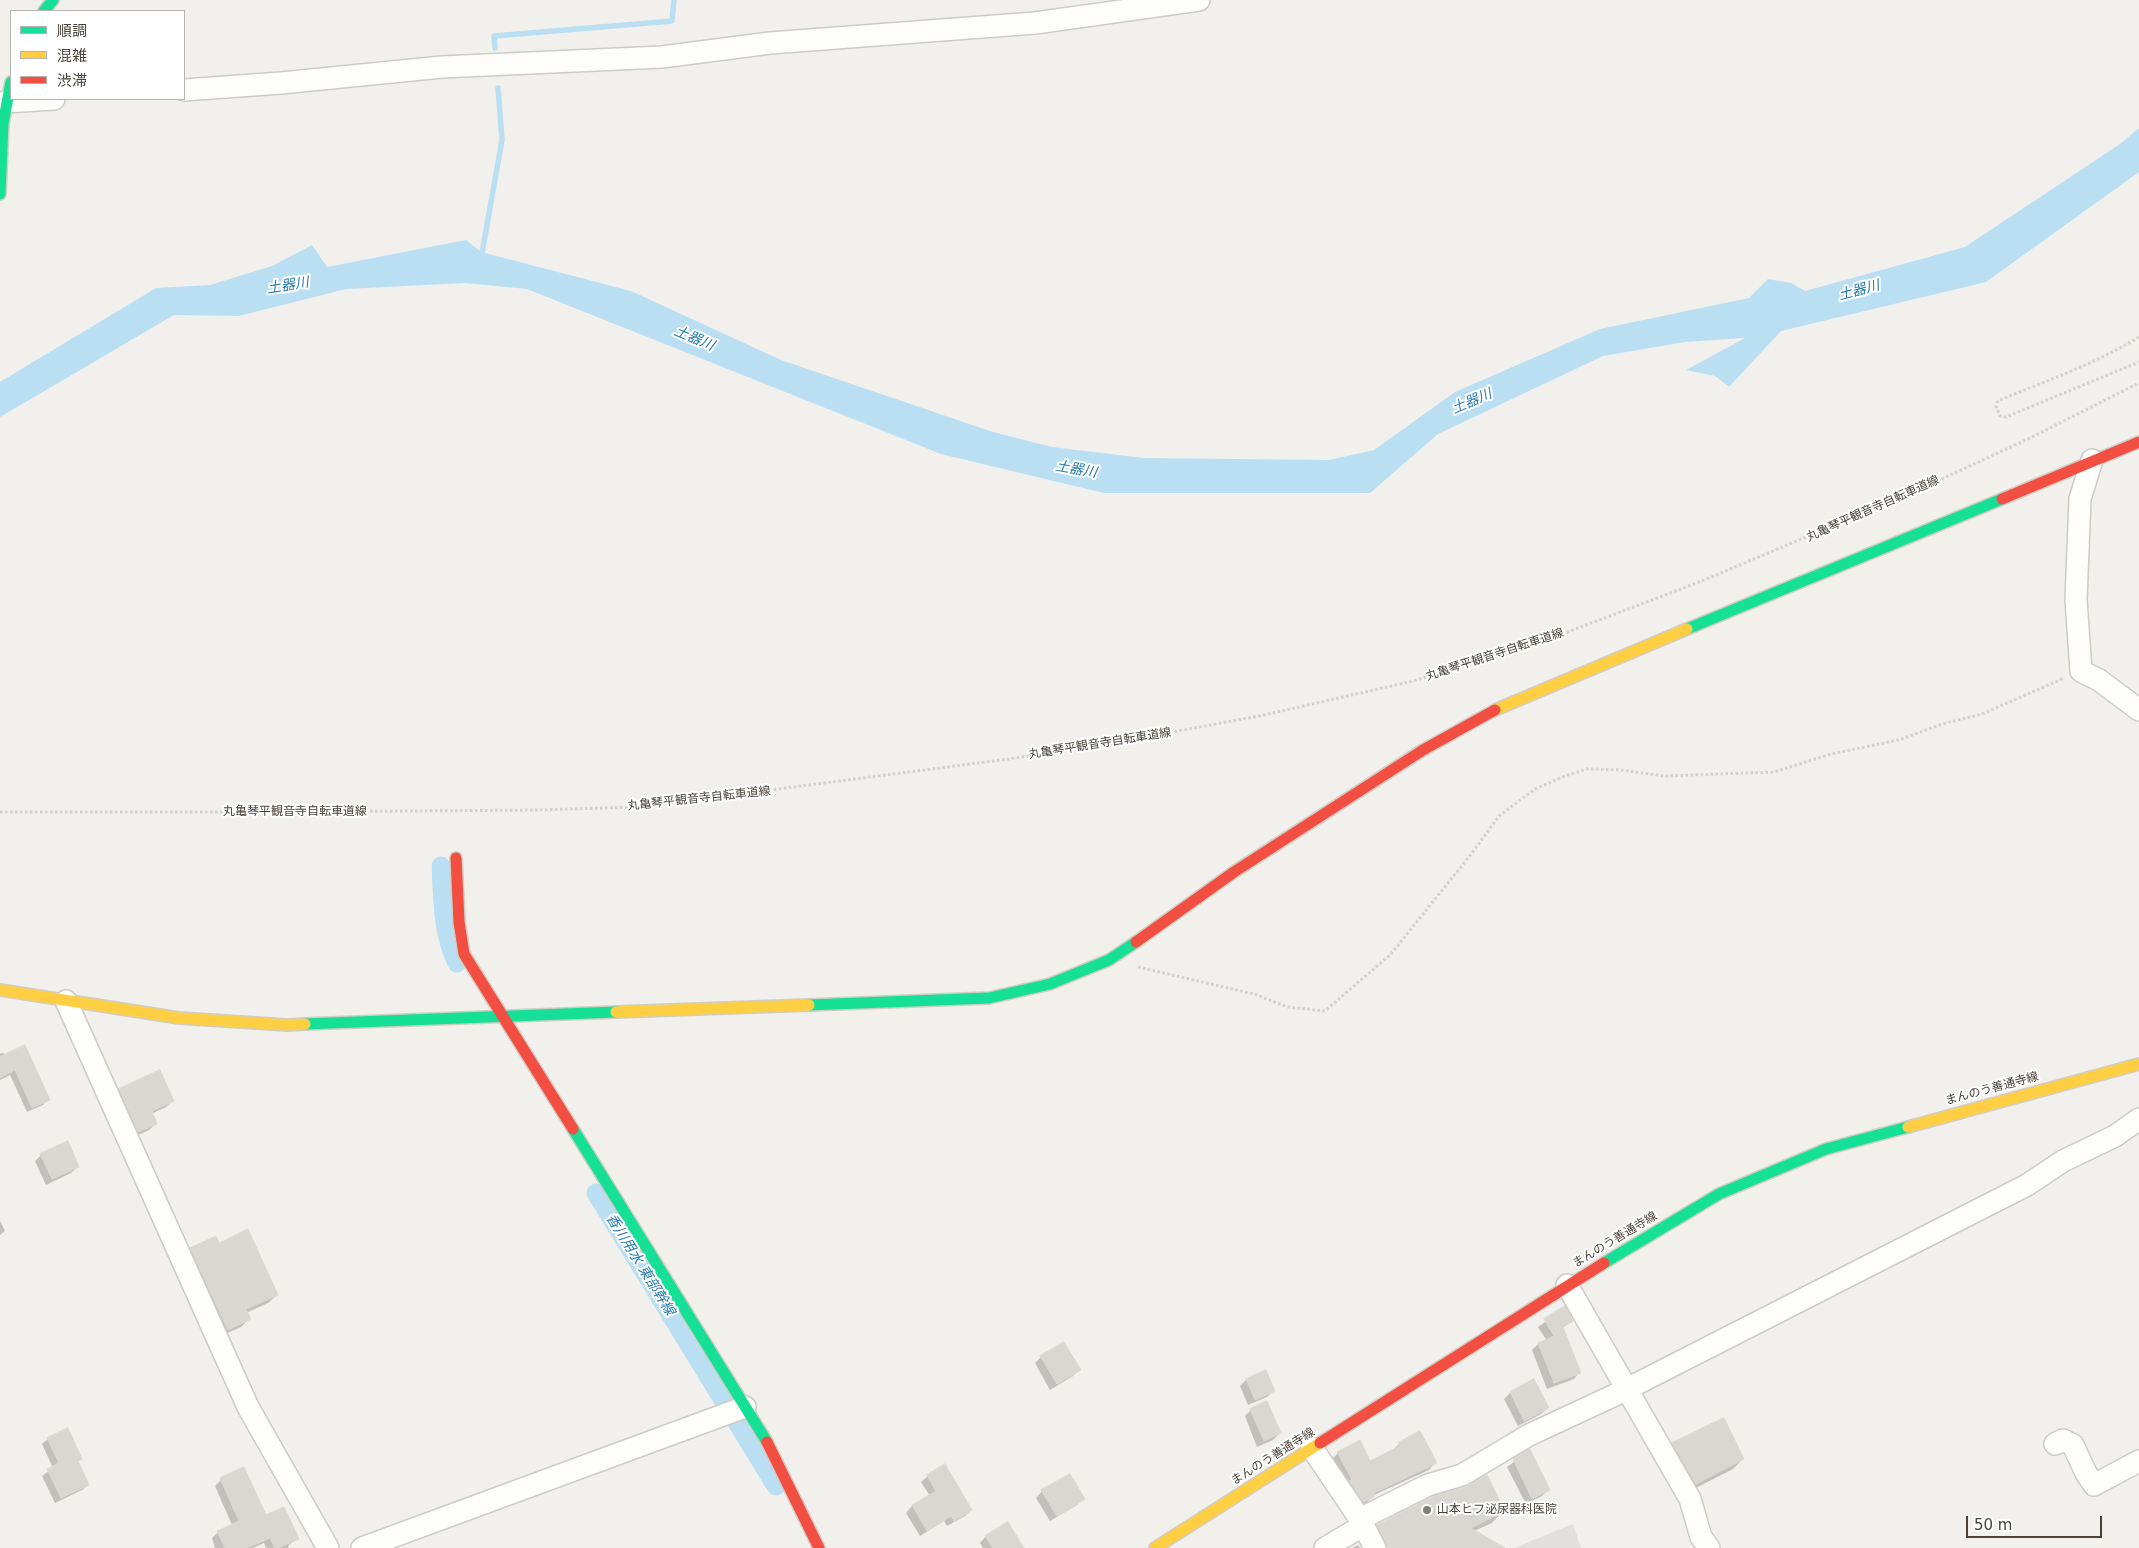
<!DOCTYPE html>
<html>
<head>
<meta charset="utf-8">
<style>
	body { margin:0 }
	#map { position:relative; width:2139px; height:1548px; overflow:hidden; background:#f2f0ec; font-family:"DejaVu Sans","Noto Sans JP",sans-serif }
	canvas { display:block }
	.legend { position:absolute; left:10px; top:10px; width:175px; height:90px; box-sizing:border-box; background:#fff; border:1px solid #b7b3af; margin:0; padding:6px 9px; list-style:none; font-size:15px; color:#4a4137 }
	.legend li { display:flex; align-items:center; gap:10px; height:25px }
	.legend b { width:25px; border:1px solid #b7b3af }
	.scale { position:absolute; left:1966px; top:1516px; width:136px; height:22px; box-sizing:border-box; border:2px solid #4a4137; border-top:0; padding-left:6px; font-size:15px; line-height:18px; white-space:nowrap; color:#4a4137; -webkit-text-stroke:4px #fff; paint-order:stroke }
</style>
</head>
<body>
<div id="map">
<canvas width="2139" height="1548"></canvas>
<ul class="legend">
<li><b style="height:6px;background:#16e098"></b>順調</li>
<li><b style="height:6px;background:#ffcf43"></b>混雑</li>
<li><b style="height:6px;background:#f24e42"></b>渋滞</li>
</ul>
<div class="scale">50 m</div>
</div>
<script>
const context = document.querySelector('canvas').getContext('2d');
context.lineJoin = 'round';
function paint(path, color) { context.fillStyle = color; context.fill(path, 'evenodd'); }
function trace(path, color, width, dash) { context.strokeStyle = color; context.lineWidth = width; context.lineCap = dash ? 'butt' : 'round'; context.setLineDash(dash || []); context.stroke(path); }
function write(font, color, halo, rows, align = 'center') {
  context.font = font + ' "DejaVu Sans","Noto Sans JP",sans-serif'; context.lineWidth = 4; context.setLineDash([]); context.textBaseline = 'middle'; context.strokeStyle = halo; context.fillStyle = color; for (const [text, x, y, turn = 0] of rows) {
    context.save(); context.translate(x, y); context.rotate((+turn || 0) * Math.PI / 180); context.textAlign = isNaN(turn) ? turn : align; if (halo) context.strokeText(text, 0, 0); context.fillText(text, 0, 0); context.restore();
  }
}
const parking = new Path2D(`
	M1573,1524L1581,1548H1514Z`);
const water = new Path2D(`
	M2139,128V172L1986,282L1781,331L1729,387L1715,376L1686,370L1745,338L1685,342L1603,356L1438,434L1370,493H1104L941,454L527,289L465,283L346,289L239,316L174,315L0,417V382L156,288L210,285L272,266L312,245L327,267L466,240L481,252L631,291L781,360L993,432L1052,447L1143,458L1329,460L1374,450L1455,392L1600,329L1749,298L1768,279L1791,283L1805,291L1965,247L2120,144Z`);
const shadow = new Path2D(`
	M3,1053L48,1099L43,1105L27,1112L10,1075L0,1080V1054Z
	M120,1090L172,1101L166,1107L151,1114L156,1123L149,1130L132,1138L113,1096Z
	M41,1155L78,1167L71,1173L46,1185L35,1161Z
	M0,1221L5,1231L0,1235Z
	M219,1244L277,1295L268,1303L246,1313L249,1319L241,1327L219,1337L183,1257L191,1249Z
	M1564,1308L1571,1320L1563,1328L1580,1372L1574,1379L1547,1389L1532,1350L1538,1344L1547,1341L1538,1327Z
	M1041,1357L1080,1369L1073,1376L1050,1390L1035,1363Z
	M1265,1372L1274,1390L1267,1397L1248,1405L1240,1386L1246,1380Z
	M1510,1393L1547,1408L1541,1414L1518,1426L1504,1399Z
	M1251,1410L1280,1433L1273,1440L1257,1447L1245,1416Z
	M48,1439L80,1459L78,1462L88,1485L82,1490L55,1503L42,1476L53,1468L42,1444Z
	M1399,1444L1435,1463L1429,1470L1374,1495L1367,1502L1357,1507L1332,1459L1338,1453L1369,1463L1393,1450Z
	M1673,1444L1743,1459L1733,1469L1686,1493L1663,1454Z
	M1529,1451L1549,1489L1542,1496L1526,1504L1507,1467Z
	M928,1476L971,1510L965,1516L947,1526L944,1521L920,1536L906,1513L912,1506L930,1496L921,1482Z
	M221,1480L266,1517L297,1538L288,1546L289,1548H266L264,1543L253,1548H215L212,1538L218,1532L232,1525L215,1486Z
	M1042,1491L1083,1499L1077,1505L1050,1521L1036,1498Z
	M1503,1511L1492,1523L1474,1531L1502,1548H1370L1366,1538L1378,1526Z
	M986,1536L1022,1548H983L980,1543Z
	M1358,1545L1360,1548H1352Z`);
const stream = new Path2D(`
	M495,48L494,36L672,21L674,0
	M481,259L502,140L498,88`);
const canal = new Path2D(`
	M441,866C443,900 442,932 457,963
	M596,1193L776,1486`);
const building = new Path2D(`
	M25,1045L50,1100L32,1108L15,1070L0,1078V1057Z
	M160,1070L174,1101L152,1111L157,1124L138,1132L119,1089Z
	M68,1141L79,1167L52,1179L40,1154Z
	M248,1229L278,1295L246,1309L251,1319L228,1330L190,1248L216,1236L219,1243Z
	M1565,1306L1573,1321L1563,1327L1581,1373L1554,1383L1538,1343L1554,1336L1544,1319Z
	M1064,1342L1081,1370L1057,1384L1040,1356Z
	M1266,1370L1275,1391L1255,1400L1246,1379Z
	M1534,1379L1549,1408L1524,1421L1510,1392Z
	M1267,1401L1281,1433L1264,1441L1250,1409Z
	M1724,1418L1744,1459L1696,1484L1672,1443Z
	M68,1428L82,1459L78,1461L89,1485L61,1498L47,1469L59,1463L47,1438Z
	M1420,1431L1437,1463L1374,1493L1375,1496L1363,1502L1349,1481L1352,1480L1337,1452L1360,1440L1370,1461L1400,1446L1398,1443Z
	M1530,1449L1550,1490L1532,1499L1513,1459Z
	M945,1464L972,1510L954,1521L951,1516L927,1531L912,1505L936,1491L927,1475Z
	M244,1467L266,1515L284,1507L299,1539L278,1548H275L270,1538L247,1548H225L217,1531L239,1521L220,1478Z
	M1070,1474L1085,1499L1057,1516L1041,1490Z
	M1487,1475L1505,1511L1471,1528L1505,1548H1387L1377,1525L1434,1496L1466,1487Z
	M1008,1522L1024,1548H993L985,1536Z`);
const path = new Path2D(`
	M2139,337C2098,362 2052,379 2007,397L1998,401L1996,406L2000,416L2006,417L2139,362
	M0,812H283L538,810L639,807L1009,759L1114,743L1264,715L1413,681L1536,644L1702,581L1931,484L2030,438L2139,383
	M1138,967L1254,994L1288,1007L1325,1011L1391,954L1472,853L1499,816L1535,789L1565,776L1587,769L1621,770L1664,776L1774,772L1831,754L1899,740L1942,724L1982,714L2064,678`);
const street = new Path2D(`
	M184,90L281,83L442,67L662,57L770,43L1035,23L1199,0
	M5,102L54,99
	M2092,460L2080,499L2076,600L2081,671L2099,680L2139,710
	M66,1001L248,1407L328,1548
	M1567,1285L1690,1499L1701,1537L1709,1548
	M2055,1444L2063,1440L2073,1445L2086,1473L2094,1485L2139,1461
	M1312,1448L1360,1519L1375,1548
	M1360,1519L1428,1485L1462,1475L1529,1435L1615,1395L2027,1185L2063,1161L2115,1136L2139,1119
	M362,1548L745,1407
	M1325,1548L1364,1525`);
const fast = new Path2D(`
	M44,11L53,0
	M0,194L3,124L11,82
	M1687,629L2002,499
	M809,1005L989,998L1050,984L1109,960L1136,942
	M305,1024L616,1012
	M573,1129L767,1442
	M1604,1263L1719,1194L1826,1149L1908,1127`);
const slow = new Path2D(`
	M1495,710L1687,629
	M0,990L179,1018L287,1025L305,1024
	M616,1012L809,1005
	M1908,1127L2139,1064
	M1155,1548L1320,1443`);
const jam = new Path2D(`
	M2002,499L2139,442
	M456,858L459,922L464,954L573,1129
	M1136,942L1234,872L1423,750L1495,710
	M767,1442L819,1548
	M1320,1443L1604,1263`);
const markers = [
	[1427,1510,5,"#857e76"]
];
const streetNames = [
	["丸亀琴平観音寺自転車道線",1873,509,-24],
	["丸亀琴平観音寺自転車道線",1495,655,-18],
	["丸亀琴平観音寺自転車道線",1100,744,-9],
	["丸亀琴平観音寺自転車道線",699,799,-6],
	["丸亀琴平観音寺自転車道線",295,812],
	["まんのう善通寺線",1992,1089,-15],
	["まんのう善通寺線",1615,1240,-31],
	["まんのう善通寺線",1273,1457,-32]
];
const poiNames = [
	["山本ヒフ泌尿器科医院",1437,1510]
];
const waterNames = [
	["土器川",288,286,-9],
	["土器川",1859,291,-15],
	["土器川",694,339,23],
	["土器川",1472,402,-23],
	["土器川",1076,470,10],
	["香川用水 東部幹線",640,1265,58]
];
paint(parking, '#e2dfdc');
paint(water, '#badff3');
paint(shadow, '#0003');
trace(stream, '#badff3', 5.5);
trace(canal, '#badff3', 19);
paint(building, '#dad7d3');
trace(building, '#dbd7d1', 1);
trace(street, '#cecbc6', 24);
trace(fast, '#d2cdc3', 14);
trace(slow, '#d2cdc3', 14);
trace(jam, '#d2cdc3', 14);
trace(path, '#d2d0cb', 3, [2.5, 2.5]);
trace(street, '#fdfdfc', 21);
trace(fast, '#16e098', 11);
trace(slow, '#ffcf43', 11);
trace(jam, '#f24e42', 11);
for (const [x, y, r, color] of markers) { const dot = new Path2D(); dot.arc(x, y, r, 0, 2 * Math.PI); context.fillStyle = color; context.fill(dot); trace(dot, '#fff', 2); }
write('12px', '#4a4137', '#fff', streetNames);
write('12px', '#4a4137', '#fff', poiNames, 'left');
write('italic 14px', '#257bae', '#fff', waterNames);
</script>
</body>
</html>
